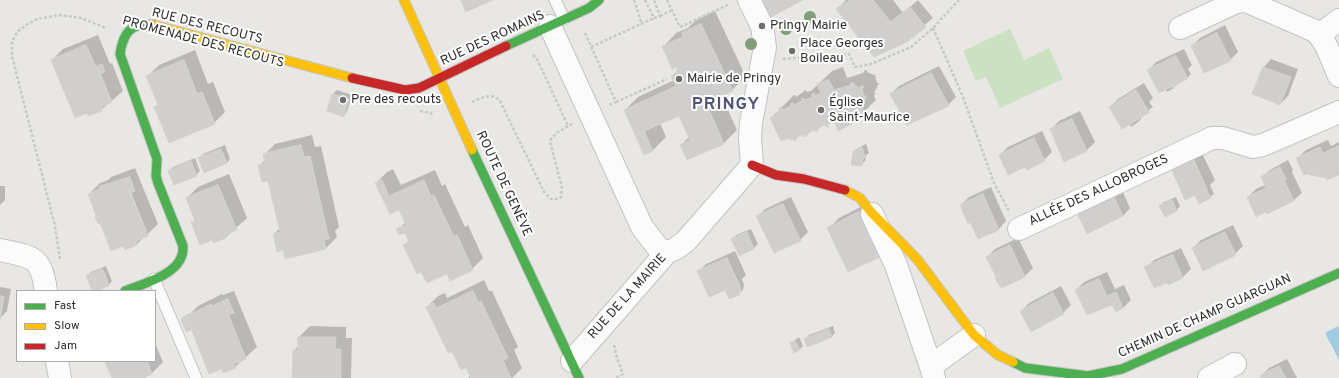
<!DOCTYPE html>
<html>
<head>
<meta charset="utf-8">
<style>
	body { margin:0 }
	#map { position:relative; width:1339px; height:378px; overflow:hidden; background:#e9e7e4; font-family:Overpass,sans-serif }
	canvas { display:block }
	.legend { position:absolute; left:16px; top:290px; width:140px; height:72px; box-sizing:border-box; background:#fff; border:1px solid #ababab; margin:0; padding:5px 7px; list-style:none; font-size:12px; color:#2c2c2c }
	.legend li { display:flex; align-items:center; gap:8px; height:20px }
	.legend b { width:20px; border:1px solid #ababab }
</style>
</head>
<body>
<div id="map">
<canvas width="1339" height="378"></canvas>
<ul class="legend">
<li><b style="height:5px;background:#4caf50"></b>Fast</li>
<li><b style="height:5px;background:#ffc107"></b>Slow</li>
<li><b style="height:5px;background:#c62828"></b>Jam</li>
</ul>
</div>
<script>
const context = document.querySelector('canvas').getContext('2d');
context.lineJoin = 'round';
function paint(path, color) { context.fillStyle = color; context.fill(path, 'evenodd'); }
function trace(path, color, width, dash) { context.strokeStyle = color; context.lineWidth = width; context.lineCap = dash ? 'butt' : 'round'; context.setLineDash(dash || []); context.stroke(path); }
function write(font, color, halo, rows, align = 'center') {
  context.font = font + ' Overpass,sans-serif'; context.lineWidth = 4; context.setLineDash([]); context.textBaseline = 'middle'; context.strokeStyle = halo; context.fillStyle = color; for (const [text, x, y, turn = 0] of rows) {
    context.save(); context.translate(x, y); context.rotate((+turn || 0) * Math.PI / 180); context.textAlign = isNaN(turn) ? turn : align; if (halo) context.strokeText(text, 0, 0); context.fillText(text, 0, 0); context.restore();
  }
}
const green = new Path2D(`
	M1010,29L1024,60L1049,48L1063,79L1000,108L986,77L976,81L963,51Z`);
const water = new Path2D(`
	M1338,326L1339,329V360L1325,333Z`);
const shadow = new Path2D(`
	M846,0H893L903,13L918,0L933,18L906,41L875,56L837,9Z
	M715,11L746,77L732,90L721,95L737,130L724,143L688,159L681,145L689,137L679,114L660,123L666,137L653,150L644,154L625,110L638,97L674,80L672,76L678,70L663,47L676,33L688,28L696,20Z
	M1225,25L1238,52L1230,60L1192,46L1200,38Z
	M98,35L110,64L112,63L123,91L101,110L52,60L63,49Z
	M1184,49L1192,65L1188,69L1191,74L1187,78L1177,83L1178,84L1175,87L1172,81L1170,82L1174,88L1167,92L1166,90L1170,87L1149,70L1156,62Z
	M195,50L208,84L213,82L225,112L214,123L155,107L159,103L148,76L159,65Z
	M1271,59L1298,69L1288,96L1280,104L1264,67Z
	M939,66L956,97L948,105L907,124L891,94L899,86Z
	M843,67L847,78L863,73L865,70H867V72L874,75L876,73L875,75L877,83H879L874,93H876L874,96L876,100L851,124L834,120L827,126L825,124L817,130L815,129L806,135L804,133L800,135L795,140L771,118L794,95H795L796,97L806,90L807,92L811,91L832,71Z
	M1144,83L1153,98L1149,102L1153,107L1140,117L1141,119L1137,123L1131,127L1130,125L1133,122L1110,107L1118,99Z
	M337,90L352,95L347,112L343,116L333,94Z
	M1080,111L1095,142L1087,150L1065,160L1051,129L1059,121Z
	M1042,131L1052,152L1044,160L1025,166L1000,155L1008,147Z
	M312,135L315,147L321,146L339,227L335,231L337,237L326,248L286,257L284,249L274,234L280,228L269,179L260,165L265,160L264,155L275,144Z
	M1328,140L1331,146L1339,142V174L1298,158L1306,150Z
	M866,144L869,153L866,155L865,161L861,165L854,152L858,148Z
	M225,145L230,159L227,163L200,158L203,154Z
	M1201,151L1215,180L1210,185L1214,194L1210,197L1196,194L1172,168Z
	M195,158L200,171L196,175L169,171L173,167Z
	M1288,160L1293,170L1292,172L1302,193L1294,200L1267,213L1248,197L1256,189L1265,185L1262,177L1270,170Z
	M0,165V186H5V200L0,205Z
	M135,168L158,224L137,244L125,249L124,245L97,215L89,194L100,183L108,180L111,177ZM127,188H129L147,232L145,233Z
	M393,169L401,185L435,170L442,186L445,184L465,227L468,225L483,258L472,269L447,272L405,245L409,240L405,231L398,229L406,222L399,209L376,183L387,172Z
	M229,174L247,218L226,237L214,242L213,239L192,223L196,219L187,198L198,187Z
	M991,187L1006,221L999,229L971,221L961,205L969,197Z
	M1121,188L1130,208L1123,216L1078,213Z
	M791,197L808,232L800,240L758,216L765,209Z
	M1176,197L1180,206L1177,210L1160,206L1164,202Z
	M870,202L890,245L879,256L828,229L839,218Z
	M1233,225L1243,246L1235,254L1193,248L1201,240Z
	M751,229L758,244L754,248L740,255L732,239L736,235Z
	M1018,238L1033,268L1025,276L1001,287L987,257L995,249Z
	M1181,248L1191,269L1183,277L1168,283L1146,268L1154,260Z
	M735,251L746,275L742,279L744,285L743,290L738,294L698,272L706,264Z
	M106,266L112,281L109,285L93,291L87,276L91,272Z
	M1107,272L1115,289L1124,285L1131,300L1123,308L1076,290L1084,282Z
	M484,280L489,291H492L518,347L514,350L522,368L512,378H468L471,375L467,367L453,351L427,307L438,296L445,293L447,298Z
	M1061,286L1071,305L1063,313L1021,311L1029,303Z
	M0,287L11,289L7,311L0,318Z
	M234,291L257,347L235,367L223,371L222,368L192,328L182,319L186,315L191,313L198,306L222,294L223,295Z
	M310,326L346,327V338H352L351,378H293L294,351L299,345V337Z
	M833,326L835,333L831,337L805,339L809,335Z
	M799,337L803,346L799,350L791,343Z
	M155,343L163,362L152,373L145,378H113L106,361H155Z
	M1287,359L1297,378H1262L1261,376L1269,368Z`);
const building = new Path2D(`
	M461,0H493L466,12Z
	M759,0H803L769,18Z
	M851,0H873L907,42L874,57L836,9Z
	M910,7L926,27L907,42L891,22Z
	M701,24L733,91L706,103L724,144L687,160L680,145L690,140L679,116L644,131L653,151L644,155L624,110L676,86L671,76L678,72L676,67L672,69L662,46L683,37L682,33Z
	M1217,33L1231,61L1204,73L1191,46Z
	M86,45L99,74L100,73L112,102L101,107L102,111L88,116L87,113L75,118L51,60Z
	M1176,56L1185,73L1177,77L1180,83L1159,93L1147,70Z
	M184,60L197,94L202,92L215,124L169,143L154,107L158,105L146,76Z
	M102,64L105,72L99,74L96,67Z
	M1263,67L1291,77L1280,105L1252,94Z
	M931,73L949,106L907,125L890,94Z
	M1185,73L1187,79L1180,83L1177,77Z
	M829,80L834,90L851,85V83H854V85L860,88L862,85L864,87L862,89L864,96H866V99H864L862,106L863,107V109H861L863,114L854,118L851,111L848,113L852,124L838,131L834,121L827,124L828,127H826L825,125L817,129L818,131L815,132L814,130L806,133L807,136L804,137L803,135L795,138L796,141H794L793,139L790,140L789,138L781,141L770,118L778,114L777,112L780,111L779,108L782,107L783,110L791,106L790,104L793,103L794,105L802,101L801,99L803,98L805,100L813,97L812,94L814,93L815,96L821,93L817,84Z
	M1136,90L1146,107L1139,111L1142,117L1122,129L1109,107Z
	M332,94L339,96L337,101L347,105L344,117L327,111Z
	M339,96L349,99L347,105L337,101Z
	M1146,107L1150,112L1142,117L1139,111Z
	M1072,119L1087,151L1064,162L1050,129Z
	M1034,138L1045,161L1027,170L1025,167L1008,175L999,155Z
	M301,145L304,157L310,156L329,239L324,240L326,249L285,259L283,250L277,252L273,234L280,232L268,181L262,182L258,165L265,163L263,154Z
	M1339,146V175L1327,180L1320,167L1304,175L1296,158L1320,147L1323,153Z
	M862,147L865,157L863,159L862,166L851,165L853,152Z
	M221,149L227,163L204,173L198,158Z
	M1193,158L1207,189L1185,200L1171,168Z
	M191,161L197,176L174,185L168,171Z
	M1280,167L1286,179L1284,180L1294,201L1267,214L1266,212L1256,217L1247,197L1266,188L1261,177Z
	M1320,167L1326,178L1306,174Z
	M130,177L135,191L130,193L124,179Z
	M124,179L148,236L136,241L137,245L125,250L123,246L111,251L100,223L98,224L95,216L96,215L88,194L100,189L99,187Z
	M382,180L389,196L424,180L431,196L434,195L454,237L457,235L473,270L450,281L447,274L427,283L421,272L417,274L403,245L409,242L405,233L399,235L396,229L406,225L399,210L390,214L375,183Z
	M218,185L237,230L225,235L226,238L213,243L212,240L200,245L191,222L195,221L186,198Z
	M1206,189L1211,198L1199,204L1195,195Z
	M983,194L999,230L978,239L970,222L968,224L960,205Z
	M1113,195L1123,216L1087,234L1077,213Z
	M1172,200L1177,211L1165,217L1159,206Z
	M783,204L801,241L774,253L756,216Z
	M859,212L880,257L848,272L827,228Z
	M747,232L754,249L739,256L731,239Z
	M1225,232L1236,255L1203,271L1192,248Z
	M1010,245L1025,277L1004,287L999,275L996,277L986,257Z
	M1173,255L1183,278L1168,285L1167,283L1154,288L1144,267Z
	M727,258L739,284L709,297L697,271Z
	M102,269L105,274L88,281L86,276Z
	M105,274L109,286L97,291H92L88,281Z
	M999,275L1004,287L1001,288L995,278Z
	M1099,279L1107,296L1116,292L1123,308L1116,312L1112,305L1087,315L1075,290Z
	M739,284L741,289L739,295L729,299L725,290Z
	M473,291L478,302L481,301L508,358L503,360L511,378H471L466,368L461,370L452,352L448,353L426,307L434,303L436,308Z
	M1053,293L1064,314L1031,332L1020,311Z
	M0,296L4,297L0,319Z
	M228,299L234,313L228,315L223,301Z
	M223,301L246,359L234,364L236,368L223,373L222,369L209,374L186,316L211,304L212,306Z
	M186,316L192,330L186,332L181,319Z
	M829,329L832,337L818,343L814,335Z
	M814,335L818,343L807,347L804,339Z
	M298,337H336L335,349H341V378H292L293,350H298Z
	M795,341L800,350L794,353L790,343Z
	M105,361H147L152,374L142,378H112Z
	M1279,366L1286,378H1261L1260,376Z`);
const path = new Path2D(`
	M634,0L642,24
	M645,0L654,18L660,16L654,0
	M667,0L680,27L730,4
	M660,16L672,10
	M933,28L963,97L994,183L1009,211
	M585,33L616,102L609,105
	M591,47L654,18
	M533,55L537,59L568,126
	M783,59L849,54L855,67L871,64L911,47L933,28L959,0
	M472,102C481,98 492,92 500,101L544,192L551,199H557L561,197L562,187L550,142L551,139L558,132L572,124
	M616,102L667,79
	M420,111L431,113L432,115
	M60,259L55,226L12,56V42L17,32L26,25L37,19L60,15L81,18L106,28
	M614,345L617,358L623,374L615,378`);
const lane = new Path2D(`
	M555,0L564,19
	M154,279L196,378`);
const street = new Path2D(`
	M550,26L642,227L659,249L667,252
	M1180,28L1234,3L1241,1H1246L1315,31C1327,41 1332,61 1339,76
	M1319,35L1339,20
	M872,214L896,265L932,370
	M1019,229L1212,138H1223L1253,147L1263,145L1339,112
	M0,250C32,257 41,255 46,291
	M57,361L60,378
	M572,361L667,252L675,249L685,242L752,165L750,138L751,123L765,47L762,26L749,0
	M934,378L932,370L935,363L974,335
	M1209,378L1235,364`);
const fast = new Path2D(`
	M506,46L589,8L599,0
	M472,150L579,378
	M125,291C142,284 177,275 182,255C183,253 183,249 183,246L158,183L156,176L157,159L120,54C123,33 131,22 154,25
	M1013,362L1025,368L1088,376L1122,369L1339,273`);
const slow = new Path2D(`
	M404,0L472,150
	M154,25L352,78
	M845,190L860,198L871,212L917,259L974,335L998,355L1013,362`);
const jam = new Path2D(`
	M352,78L405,90L419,88L506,46
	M752,165L776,175L804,179L845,190`);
const trees = [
	[810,17],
	[786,29],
	[751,44]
];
const markers = [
	[762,26,4,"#6e6d6c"],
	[792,51,4,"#6e6d6c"],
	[679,79,4,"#6e6d6c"],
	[343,100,4,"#6e6d6c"],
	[821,110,4,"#6e6d6c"]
];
const poiNames = [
	["Pringy Mairie",770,26],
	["Place Georges",800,44],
	["Boileau",800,59],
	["Mairie de Pringy",687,79],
	["Pre des recouts",351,100],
	["Église",829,103],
	["Saint-Maurice",829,118]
];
const streetNames = [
	["RUE DES RECOUTS",207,27,14],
	["RUE DES ROMAINS",493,39,-25],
	["PROMENADE DES RECOUTS",203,43,15],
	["ROUTE DE GENÈVE",503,184,65],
	["ALLÉE DES ALLOBROGES",1099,191,-25],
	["RUE DE LA MAIRIE",628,297,-48],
	["CHEMIN DE CHAMP GUARGUAN",1205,317,-24]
];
const districtNames = [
	["PRINGY",726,106]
];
paint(green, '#cbe1c1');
paint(water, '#a0cce3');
paint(shadow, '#0003');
paint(building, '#d1cfcd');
trace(building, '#d4d3d0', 1);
trace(lane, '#c4c3c3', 13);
trace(street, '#c4c3c3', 24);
trace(fast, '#c4c3c3', 11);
trace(slow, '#c4c3c3', 11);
trace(jam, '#c4c3c3', 11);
trace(path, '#c8c8c7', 2.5, [3, 2]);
trace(lane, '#fcfbfb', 11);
trace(street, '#fcfbfb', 22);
trace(fast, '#4caf50', 9);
trace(slow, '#ffc107', 9);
trace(jam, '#c62828', 9);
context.fillStyle = '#809e7a';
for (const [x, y] of trees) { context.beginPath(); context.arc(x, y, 6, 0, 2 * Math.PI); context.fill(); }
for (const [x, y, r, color] of markers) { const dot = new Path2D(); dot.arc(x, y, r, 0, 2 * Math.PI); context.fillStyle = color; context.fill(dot); trace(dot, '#fff', 1.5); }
write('13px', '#2c2c2c', '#fff', poiNames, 'left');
write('13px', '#2c2c2c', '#fff', streetNames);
context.letterSpacing = '1px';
write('bold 17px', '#515578', '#fff', districtNames);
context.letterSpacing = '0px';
</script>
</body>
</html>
